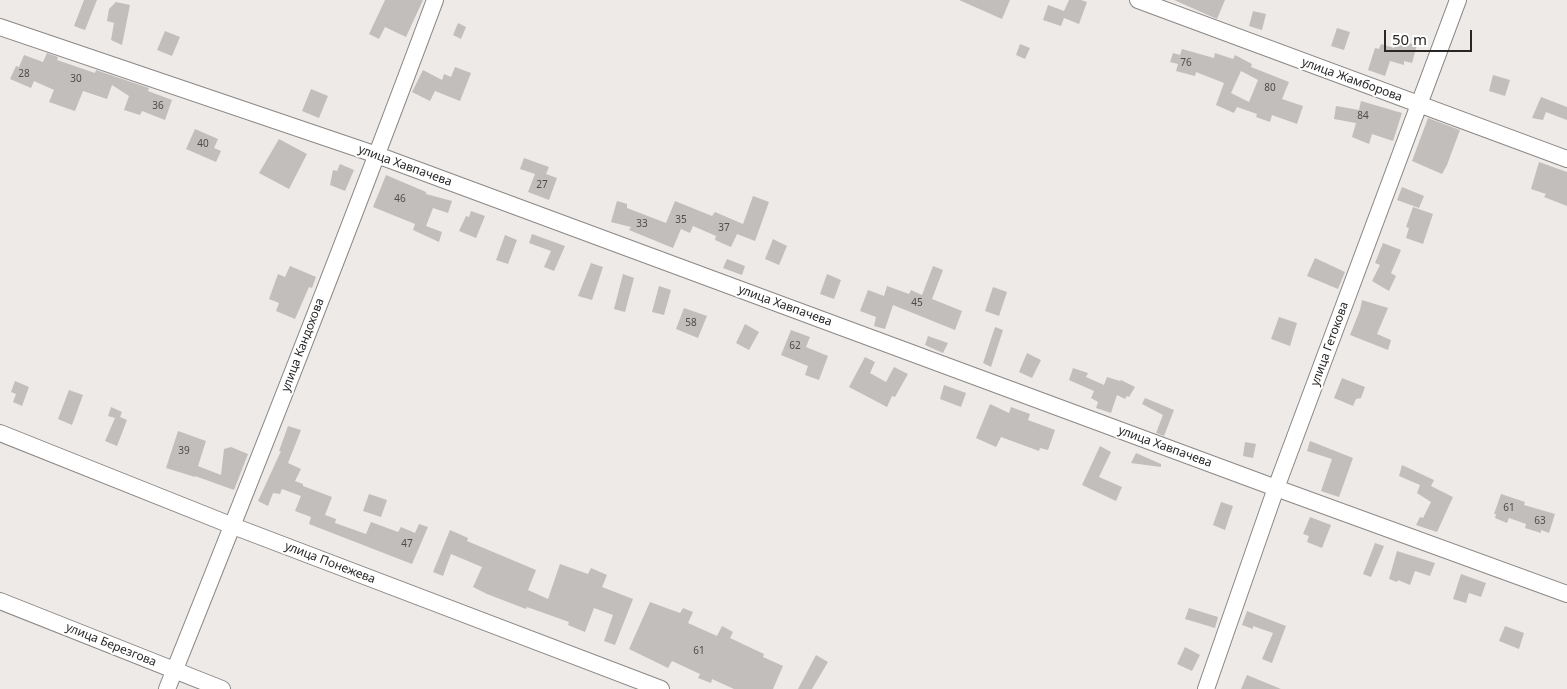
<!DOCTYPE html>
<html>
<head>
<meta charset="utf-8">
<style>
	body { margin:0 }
	#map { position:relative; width:1567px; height:689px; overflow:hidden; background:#eeeae7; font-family:"Noto Sans",sans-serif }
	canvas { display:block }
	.scale { position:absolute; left:1384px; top:30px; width:88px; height:22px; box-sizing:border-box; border:2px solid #282726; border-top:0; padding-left:6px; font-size:15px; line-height:18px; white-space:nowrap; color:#282726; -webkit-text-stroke:4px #fff; paint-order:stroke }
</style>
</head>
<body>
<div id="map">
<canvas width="1567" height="689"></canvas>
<div class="scale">50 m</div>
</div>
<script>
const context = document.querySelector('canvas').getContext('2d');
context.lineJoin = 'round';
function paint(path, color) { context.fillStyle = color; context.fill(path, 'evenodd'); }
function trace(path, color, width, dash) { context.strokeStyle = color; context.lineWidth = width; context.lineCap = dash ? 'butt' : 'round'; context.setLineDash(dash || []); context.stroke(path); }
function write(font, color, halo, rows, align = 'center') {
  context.font = font + ' "Noto Sans",sans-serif'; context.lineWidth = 4; context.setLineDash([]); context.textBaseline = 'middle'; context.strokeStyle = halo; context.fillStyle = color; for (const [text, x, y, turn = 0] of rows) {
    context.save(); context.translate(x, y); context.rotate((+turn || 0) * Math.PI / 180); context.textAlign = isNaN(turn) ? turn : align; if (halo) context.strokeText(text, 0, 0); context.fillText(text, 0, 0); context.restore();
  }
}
const building = new Path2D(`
	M84,0H97L85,30L74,26Z
	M385,0H423L406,37L385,27L379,39L369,34Z
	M959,0H1010L1002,19Z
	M1069,0H1081L1087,2L1079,24L1064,18L1061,26L1043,20L1048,5L1064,11Z
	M1174,0H1225L1217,19Z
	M116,2L130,5L122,45L111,40L114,23L107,21L109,9Z
	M1253,11L1266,14L1262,30L1249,26Z
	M458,23L466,27L461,39L453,35Z
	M1337,28L1350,32L1344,50L1331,46Z
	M165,31L180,37L172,56L157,50Z
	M1396,40L1417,45L1412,63L1404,61V65L1390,61L1385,76L1368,70L1375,48L1379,49L1381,44L1394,48Z
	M1020,44L1030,48L1025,59L1016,55Z
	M1182,49L1214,58L1215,53L1233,59L1235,55L1252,64L1251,67L1289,82L1282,99L1303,106L1297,124L1272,115L1270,122L1256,117L1257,114L1237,107L1234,113L1216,105L1224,83L1196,72L1195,76L1176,71L1178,64L1170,62L1173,53L1180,55ZM1241,71L1258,80L1249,102L1231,93Z
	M47,53L58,57L57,60L95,73L96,70L149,88L148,91L172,100L165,120L142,111L140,115L124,110L129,96L112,85L107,99L83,91L75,111L49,102L54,90L34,81L31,88L10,79L16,66L19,67L24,55L43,62Z
	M455,67L471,73L460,101L435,91L430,101L412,92L423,70L442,80L444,74L451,77Z
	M1493,75L1510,80L1505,96L1489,91Z
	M311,89L328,96L319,118L302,111Z
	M1541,97L1567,107V120L1546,112L1543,120L1532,118Z
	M1361,101L1402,113L1393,141L1372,134L1369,144L1352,137L1356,123L1334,119L1336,106L1359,110Z
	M1428,118L1460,130L1447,165L1442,174L1412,161Z
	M195,129L218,139L214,148L221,151L216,162L186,149Z
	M279,139L307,154L289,189L259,173Z
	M524,158L549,167L546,174L557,178L549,200L528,192L535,174L520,169Z
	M1539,162L1567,172V206L1544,197L1546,194L1531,189Z
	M340,164L354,170L345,191L330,185L333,170L337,171Z
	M386,175L426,192V194L452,201L448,213L433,208L426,226L442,232L439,242L413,230L415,224L373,207Z
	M1402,187L1424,196L1419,208L1397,200Z
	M753,196L769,202L755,241L737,234L731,247L715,240L716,236L693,226L690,233L681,229L673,248L629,230L631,227L611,222L617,201L627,204V208L666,223L675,201L712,216L715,212L743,224Z
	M1413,207L1433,214L1423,244L1406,238L1409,228L1406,227Z
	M471,211L485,216L476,238L459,231L466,216L469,217Z
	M532,234L565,246L554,271L544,267L551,251L529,243Z
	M505,235L517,240L508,264L496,260Z
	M773,239L787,246L779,265L765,259Z
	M1383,243L1401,250L1391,273L1396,276L1389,291L1372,281L1380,265L1375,263Z
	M1315,258L1345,272L1338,289L1307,276Z
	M727,259L745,266L742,275L723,268Z
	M591,263L603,267L592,300L578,296Z
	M290,266L316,277L312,288L309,287L295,319L276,311L279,303L269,299L278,274L285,277Z
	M933,266L943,270L932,299L962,311L955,330L893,305L885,329L874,326L876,317L860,311L868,290L884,296L887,286L909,294L911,290L922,295Z
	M623,274L634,278L625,312L614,309Z
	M827,274L841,280L834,299L820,294Z
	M659,286L671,290L664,315L652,312Z
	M993,287L1007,292L999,316L985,311Z
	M1362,300L1388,308L1377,334L1391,340L1388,350L1350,335L1360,310Z
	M684,308L707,316L698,338L676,329Z
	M1279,317L1297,323L1290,346L1271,339Z
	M745,324L759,332L749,350L736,343Z
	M995,327L1003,330L991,367L983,363Z
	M791,330L810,337L806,347L828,356L819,380L805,375L808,366L781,355Z
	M928,336L948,343L943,353L925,345Z
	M1027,353L1041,360L1032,378L1019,372Z
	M865,357L875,362L870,373L886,382L894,367L908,374L895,397L892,396L887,407L849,387Z
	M1073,368L1088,373L1086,377L1104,385L1107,377L1120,381L1121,380L1135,387L1129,397L1127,396L1125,399L1117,395L1111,413L1096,408L1098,402L1091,398L1094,391L1069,380Z
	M1342,378L1365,387L1361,398L1356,399L1353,406L1334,398Z
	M15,381L29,387L22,406L13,402L16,394L11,392Z
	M944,385L966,393L961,407L940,399Z
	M69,390L83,395L72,425L58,419Z
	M1145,398L1174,410L1164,436L1156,433L1163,415L1142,404Z
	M990,404L1009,413L1011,407L1030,414L1028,420L1055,430L1048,450L1040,448L1039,451L1001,437L996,447L976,438Z
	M111,407L122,412L120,417L127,420L117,446L105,441L115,418L108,416Z
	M288,426L301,430L288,463L301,469L295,481L303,484V486L332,497L325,515L336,519L335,523L366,534L371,522L398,532L401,527L415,533L419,524L428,527L412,564L309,524L311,517L295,511L301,496L282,489L280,494L273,493L268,506L258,501L281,451H279Z
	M178,431L206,441L198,466L221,475L224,449L231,447L248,454L234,490L195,476V477L166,468Z
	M1310,441L1353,458L1339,497L1321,491L1332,459L1307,451Z
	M1245,442L1256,444L1253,458L1243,456Z
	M1100,446L1111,452L1099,477L1122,487L1116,501L1082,485Z
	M1136,453L1161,464V467L1131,463Z
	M1402,465L1434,480L1431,486L1453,497L1437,532L1416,525L1420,517L1423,518L1431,502L1417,493L1420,485L1399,476Z
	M369,494L387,500L381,517L363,511Z
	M1501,494L1525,502L1524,505L1555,514L1549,533L1541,530V533L1525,528L1526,524L1509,518L1507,523L1495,518L1496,514H1494Z
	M1221,502L1233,506L1225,530L1213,525Z
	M1310,517L1331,525L1322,548L1307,542L1309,536L1303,534Z
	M450,530L468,538L467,541L536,570L528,590L548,599L560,564L588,574L591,568L607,575L602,587L633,599L615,645L604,641L613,615L594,608L585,632L568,625L569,622L527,607L526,609L487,594L473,587L482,567L451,554L443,576L433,572Z
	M1375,543L1384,546L1371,577L1363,574Z
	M1397,551L1435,563L1430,576L1415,571L1410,585L1398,580L1397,582L1389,579Z
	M1461,574L1486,583L1481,597L1469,593L1466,603L1453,599Z
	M650,602L680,613L683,608L693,612L688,623L717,636L722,626L733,632L730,638L764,654L763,657L783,666L773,689H734L712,679L711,683L698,678L700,674L672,661L668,668L629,649Z
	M1189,608L1218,617L1215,628L1185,619Z
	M1247,611L1286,626L1272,663L1262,659L1273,633L1253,626V629L1242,625Z
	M1505,626L1524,633L1519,649L1499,641Z
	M1185,647L1200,655L1192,671L1177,664Z
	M816,655L828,662L812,689H798Z
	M1247,675L1281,689H1241Z`);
const minor = new Path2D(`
	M1138,0L1567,159
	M0,27L377,155L1276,488L1567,594
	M0,433L233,526L661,689
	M0,601L222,689
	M167,689C259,460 349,231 435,0
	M1206,689L1276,488L1458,0`);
const numberNames = [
	["76",1186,63],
	["28",24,74],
	["30",76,79],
	["80",1270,88],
	["36",158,106],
	["84",1363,116],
	["40",203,144],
	["27",542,185],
	["46",400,199],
	["35",681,220],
	["33",642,224],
	["37",724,228],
	["45",917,303],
	["58",691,323],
	["62",795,346],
	["39",184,451],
	["61",1509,508],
	["63",1540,521],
	["47",407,544],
	["61",699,651]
];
const streetNames = [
	["улица Жамборова",1352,80,20],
	["улица Хавпачева",405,166,20],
	["улица Хавпачева",785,306,20],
	["улица Гетокова",1330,344,-70],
	["улица Кандохова",303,345,-69],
	["улица Хавпачева",1165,447,20],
	["улица Понежева",330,563,21],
	["улица Березгова",111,645,22]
];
paint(building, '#c2bebb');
trace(minor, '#8b8785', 18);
trace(minor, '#fff', 16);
write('10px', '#4e4d4b', null, numberNames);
write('12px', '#282726', '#fff', streetNames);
</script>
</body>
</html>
